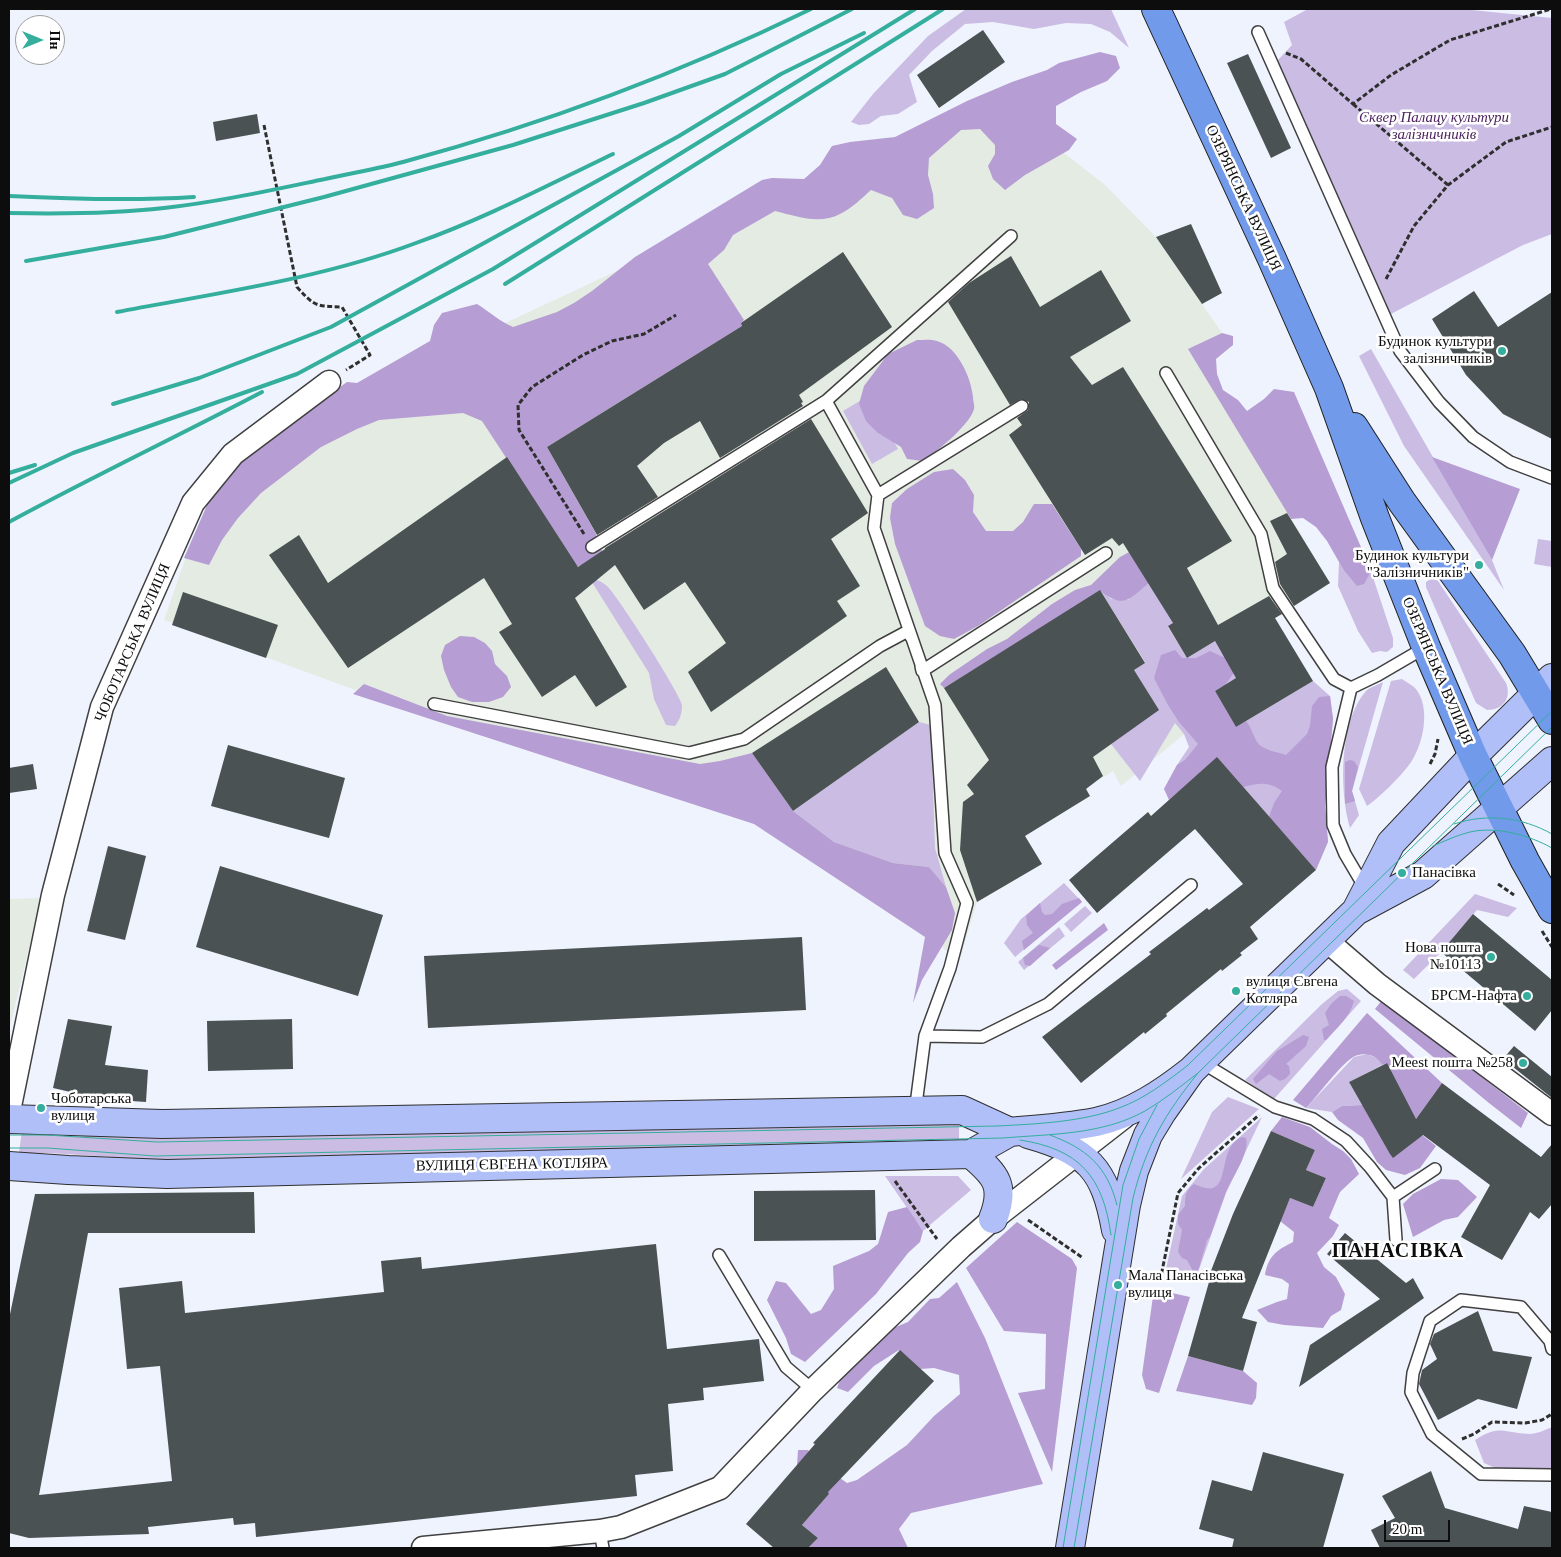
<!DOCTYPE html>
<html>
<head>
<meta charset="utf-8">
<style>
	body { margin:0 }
	#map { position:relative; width:1561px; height:1557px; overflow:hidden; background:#eff3fd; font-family:Georgia,serif }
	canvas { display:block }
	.frame { position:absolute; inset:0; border:10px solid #0d0d0d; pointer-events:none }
	.north { position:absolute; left:15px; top:15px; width:50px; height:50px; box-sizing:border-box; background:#fff; border:1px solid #9e9e9e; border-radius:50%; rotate:90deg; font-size:14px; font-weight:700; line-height:20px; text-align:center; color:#0d0d0d }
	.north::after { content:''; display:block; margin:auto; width:18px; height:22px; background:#34ae9d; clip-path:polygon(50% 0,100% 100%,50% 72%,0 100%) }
	.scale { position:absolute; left:1384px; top:1520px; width:66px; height:22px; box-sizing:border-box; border:2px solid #0d0d0d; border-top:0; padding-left:6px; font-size:15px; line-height:18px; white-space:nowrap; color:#0d0d0d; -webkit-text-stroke:4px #fff; paint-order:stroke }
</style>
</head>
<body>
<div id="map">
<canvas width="1561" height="1557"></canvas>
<div class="frame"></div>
<div class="north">Пн</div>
<div class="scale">20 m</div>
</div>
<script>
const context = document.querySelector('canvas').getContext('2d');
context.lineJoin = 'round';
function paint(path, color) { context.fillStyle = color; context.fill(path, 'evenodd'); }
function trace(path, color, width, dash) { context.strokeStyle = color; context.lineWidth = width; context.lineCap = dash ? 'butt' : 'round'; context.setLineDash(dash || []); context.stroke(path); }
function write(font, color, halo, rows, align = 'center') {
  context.font = font + ' Georgia,serif'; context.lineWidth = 5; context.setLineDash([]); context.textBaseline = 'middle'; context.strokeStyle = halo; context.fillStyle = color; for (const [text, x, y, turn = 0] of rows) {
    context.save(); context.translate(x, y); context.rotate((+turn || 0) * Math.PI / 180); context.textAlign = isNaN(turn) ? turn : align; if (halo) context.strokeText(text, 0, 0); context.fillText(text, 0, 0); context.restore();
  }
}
const industrial = new Path2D(`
	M978,102L1051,143L1104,184L1156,237L1222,333L1189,349L1330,583L1168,687L1194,726L1121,786L1113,771L1086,788L1090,796L1025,836L1042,864L977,902L959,962L924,931L760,819L473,733L164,620L187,554L285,426Z
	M41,898L9,1031V899Z`);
const green = new Path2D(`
	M966,9H1111L1129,48L1110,32L1091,24L1066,23L1034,29L993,22L965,24L932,51L909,75L917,102L898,114L881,116L869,124L859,125L851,122L873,94L928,36Z
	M1308,9H1461L1552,18V234L1523,245L1389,315L1277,61L1292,45L1284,22Z
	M1371,349L1492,560L1504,590L1404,446L1359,356Z
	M868,396L898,449L872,464L843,411Z
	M1538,539L1552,541V567L1534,564Z
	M1339,562L1343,569L1369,575L1370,568L1393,638V647L1387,652L1380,651L1372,653L1358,631L1338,586Z
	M1432,578L1438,581L1506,683C1512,698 1503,710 1487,710L1476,703L1426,587V582Z
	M590,579C597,579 602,582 607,586C617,595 681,695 682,705C682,714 680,719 675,726L666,725L654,699L649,673Z
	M1149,583L1173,623L1168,627L1187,658L1215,641L1221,652L1268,659L1215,691L1236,727L1313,681L1330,696L1333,719L1325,806L1328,842L1164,789L1177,765L1189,747L1184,734L1175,723L1140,781L1111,744L1134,670L1145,662L1100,590L1111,599L1128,600Z
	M1402,679C1406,682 1412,685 1415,688C1432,707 1423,747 1409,765C1400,777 1380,797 1367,806L1359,789L1391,681Z
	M1383,682L1352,791L1359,815L1350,828C1339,792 1339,721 1366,691C1370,687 1378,685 1383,682Z
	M919,722L931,725L935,848L946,887L929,867L893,863L834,842L793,811Z
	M1064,883L1082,902L1015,957L1004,943L1021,919Z
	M1475,894L1517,908L1508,917L1477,910L1441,952L1414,979L1403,970Z
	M1085,906L1092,913L1071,932L1064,924Z
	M1059,927L1065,936L1024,970L1018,962Z
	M1347,989L1361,1001L1274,1099L1245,1080L1322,1004L1338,991Z
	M1367,1054L1379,1059L1382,1065L1349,1082L1362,1105L1342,1106L1332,1112L1306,1108L1354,1057Z
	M1228,1097L1259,1109L1181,1179L1212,1112Z
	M1262,1117L1226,1193L1196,1278L1166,1269L1182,1196L1204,1169Z
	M959,1122V1145L162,1160L48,1153H19L22,1130Z
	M885,1176H958L971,1190L923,1231Z
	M1552,1427V1469L1502,1471L1484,1463L1475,1440C1500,1424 1503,1433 1529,1434C1537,1434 1545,1430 1552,1427Z`);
const forest = new Path2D(`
	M1100,52L1116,56L1120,68L1107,81L1081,92L1056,106V124L1077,139L1069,150L1025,175L1005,190L993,179L988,166L995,154V145L980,129L961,130L929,158L928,175L933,194L934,208L917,219L903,215L892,198L871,190C862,198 851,209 840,214C819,225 796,216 775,211L733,235L724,250L708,264L744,320L741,323L742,326L547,447L595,532L605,559L595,568L577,566L482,421L463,413L379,420L357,429L321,447L261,493L238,518L222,540L209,565L184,558L211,496L266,434L323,399L347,382L357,383L430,341L434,325L442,313L477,304C490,312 499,321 513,327L557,312L574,303L592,291L635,257L762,180L772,178L804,179L820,165L832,146L850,142L895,137L967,101L1012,82L1047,70L1059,63Z
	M1222,333L1233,336V345L1216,359L1217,374L1223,390L1238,400L1247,411L1264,399L1274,389L1294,392L1370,568L1369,575L1364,584L1357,586L1343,569L1327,541L1316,527L1303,518L1291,519L1188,349Z
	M917,340C923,340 931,339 937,341C958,347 971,378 973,397C973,401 975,406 974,409C970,425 936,452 923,461L907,459L901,447L878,433L866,421L859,404L864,386L888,354Z
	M1432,457L1520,489L1492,560Z
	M953,469L965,480L974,495L973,512L986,531H1013L1023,522L1034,504H1052L1081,549V556L978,626L954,639L940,636L925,626L895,544L890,518L892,503L907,489L934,472Z
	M1133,550L1149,583C1128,600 1125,609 1100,591L944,688L940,684L949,675L987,649L1007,639L1052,604L1075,590L1091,585L1120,557Z
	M460,636L474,637L485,643L492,651L495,664L507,676L511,687L503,697L489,702H472L458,697L451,687L444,670L441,656L445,645Z
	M1175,650L1182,658H1196L1210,651L1223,657L1236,655L1243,660L1225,685L1215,691L1236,727L1246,721C1251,727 1253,735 1257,742C1262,750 1277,752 1286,755L1307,734L1310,726L1312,706L1319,697L1330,696L1333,719L1325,806L1328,842L1316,870L1269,817L1274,803L1282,791C1269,781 1259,783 1243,787L1217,758L1169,800L1164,789L1177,765L1185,760L1198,744L1179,722L1168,705L1154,678L1161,655Z
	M364,684L447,716L700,764L720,761L752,753L793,811L834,842L893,863L929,867L946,887L955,913L952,930L922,980L913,1003L925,937L754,824L353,694Z
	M1350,760L1354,761L1358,767L1352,791L1355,801L1345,804V762Z
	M1079,898L1082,902L1024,950L1022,941L1033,933L1027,925L1026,916L1040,903L1042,912L1045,915L1052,914L1062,904Z
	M1104,923L1108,930L1056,970L1052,965Z
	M1039,945L1050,948L1030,966L1025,965L1023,958Z
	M1340,996H1346L1354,1001C1350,1017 1337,1028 1326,1040H1324L1322,1029L1329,1025L1325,1013L1331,1004Z
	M1382,1000L1528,1113L1521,1128L1489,1103L1375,1009Z
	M1367,1013L1442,1083L1411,1126L1436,1146L1420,1168L1405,1175L1386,1170L1377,1162L1363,1138L1338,1120L1332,1112L1342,1106L1362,1105L1387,1063L1382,1065C1377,1055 1366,1052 1355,1056C1342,1062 1318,1096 1306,1108L1293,1100Z
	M1303,1035L1309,1037L1306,1046L1286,1064L1289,1066L1290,1074L1285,1079L1280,1081L1269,1074L1256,1084L1253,1079L1277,1051Z
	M1282,1117L1310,1127L1332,1144L1343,1151L1351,1159L1359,1174L1340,1192L1329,1218L1339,1225L1333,1236L1317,1253L1324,1267L1336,1277L1345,1294L1341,1310L1331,1316L1323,1328L1284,1325L1268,1322L1257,1310L1277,1302L1287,1299L1289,1284L1282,1279L1265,1275C1268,1256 1277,1250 1293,1242L1294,1232L1280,1221L1290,1198L1313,1207L1326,1178L1306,1170L1315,1150L1271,1131Z
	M1242,1137L1246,1138C1250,1153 1232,1178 1226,1192C1220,1207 1215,1223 1210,1237L1207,1240L1199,1268L1196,1273L1193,1271L1187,1260L1182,1258L1178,1252L1182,1230L1178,1224V1215L1185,1206C1185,1196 1185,1191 1194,1184C1200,1186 1207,1190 1213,1188C1229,1182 1219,1146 1242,1137Z
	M1441,1179L1458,1180L1477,1197L1458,1217L1444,1220L1413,1237L1403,1204L1413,1194Z
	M907,1207L923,1231L920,1242L908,1253L876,1294L805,1362L791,1354L786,1338L767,1300L776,1281L786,1283L811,1314L821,1310L834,1289L833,1266L869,1251L878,1244L888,1212Z
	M1017,1222L1072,1259L1077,1268L1052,1472L1018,1393L1045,1389L1046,1334L1004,1331L966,1268Z
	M957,1282L985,1338L1043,1484L911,1513L899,1529L908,1548H808L818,1538L802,1525L829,1494L797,1465L798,1450H808L823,1466L847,1483L857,1480L907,1445L934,1416L960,1394L959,1375L934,1368L920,1369L899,1350L874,1366L848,1392L837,1388L842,1375L866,1354L886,1331L908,1322L930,1299L939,1298Z
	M1154,1289L1190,1297L1159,1393L1146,1389L1142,1375Z
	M1188,1356L1243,1371L1257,1383L1256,1398L1252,1405L1176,1391Z`);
const building = new Path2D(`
	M983,30L1005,62L939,108L917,75Z
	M1248,54L1291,148L1271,158L1227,63Z
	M257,114L260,133L216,141L213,122Z
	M1191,224L1222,293L1202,304L1156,237Z
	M843,252L892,327L799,395L803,402L801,403L803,406L720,458L700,421L664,443L637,466L658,497L597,535L547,447L742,326L741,323Z
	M1011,256L1040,307L1101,270L1131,321L1070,357L1092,385L1123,367L1232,541L1187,568L1218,625L1269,596L1282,614L1275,618L1313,681L1236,727L1215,691L1236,678L1215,641L1187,658L1168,626L1173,623L1123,543L1119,546L1112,538L1085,555L1009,435L1022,425L1017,418L1028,410L1029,402L1021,399L1010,405L948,302L969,283Z
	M1474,291L1498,327L1552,292V439L1503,414L1466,375L1432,319Z
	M811,419L868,513L831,539L860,586L837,601L847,616L711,712L688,672L726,643L685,582L644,610L615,565L575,598L627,687L596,707L575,675L542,697L499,632L512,624L484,578L348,668L269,555L299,535L328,583L507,457L578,567L605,549V548Z
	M1287,513L1330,583L1294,606L1280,584L1275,562L1287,554L1270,521Z
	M1100,590L1145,663L1134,670L1159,710L1093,757L1103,776L1086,789L1090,796L1025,836L1042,864L977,902L960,850L963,802L974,794L967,785L989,760L944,688Z
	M183,592L278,625L266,658L172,625Z
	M886,667L919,722L793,811L752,753Z
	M228,745L345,778L329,838L211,806Z
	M1217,757L1316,870L1250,927L1258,939L1240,953L1242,955L1222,971L1221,969L1166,1014L1167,1016L1145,1034L1144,1032L1081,1083L1042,1037L1151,954L1149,952L1207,908L1209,910L1243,884L1195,829L1097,913L1069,880L1148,812L1151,816Z
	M33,764L37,789L9,793V768Z
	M108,846L146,856L125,940L87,931Z
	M220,866L383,915L358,996L196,947Z
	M1473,914L1552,980V1010L1535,1031L1441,952Z
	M802,937L806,1010L428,1028L424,956Z
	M68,1019L112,1026L105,1065L148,1070L146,1102L101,1099L53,1088Z
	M292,1019L293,1069L208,1071L207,1021Z
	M1514,1046L1552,1077V1098L1503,1059Z
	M1387,1063L1416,1119L1442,1083L1541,1157L1552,1144V1204L1539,1219L1530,1212L1502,1260L1461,1237L1490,1185L1423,1135L1393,1158L1390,1154L1349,1082Z
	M1271,1131L1315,1150L1306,1170L1326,1178L1313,1207L1290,1198L1242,1318L1257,1322L1243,1371L1188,1356L1209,1282L1207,1281L1233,1214Z
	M875,1190L876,1240L754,1241V1191Z
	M254,1192L255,1233H88L39,1495L172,1481L160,1366L127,1369L119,1288L182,1281L185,1313L384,1292L381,1261L421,1257L422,1269L656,1244L667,1349L759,1339L764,1381L703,1388L704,1400L668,1404L673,1471L635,1475L637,1496L256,1537L255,1523L234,1525L233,1518L148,1527L149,1534L29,1538L9,1533V1319L35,1194Z
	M1345,1233L1406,1283L1413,1278L1424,1298L1299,1387L1310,1345L1380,1299L1327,1254Z
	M1478,1311L1493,1351L1532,1357L1517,1409L1478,1399L1438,1420L1419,1384L1422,1370L1437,1359L1430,1344L1434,1334Z
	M900,1350L934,1381L828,1492L829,1494L802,1525L818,1538L808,1548H774L746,1524L815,1444L813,1443Z
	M1263,1452L1344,1474L1323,1548H1232L1234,1539L1199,1529L1212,1480L1252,1491Z
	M1431,1471L1445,1508L1518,1529L1524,1506L1552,1512V1548H1380L1371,1530L1395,1518L1382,1496Z`);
const path = new Path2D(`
	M1286,53L1301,59L1353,104L1391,75L1450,40L1551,9
	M1353,104L1448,185
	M264,125L297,287C315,307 316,306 342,307L370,355L346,370
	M1386,279L1414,226L1448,185L1506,142L1552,127
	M584,534L519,430L518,405L532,387L583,355L612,341L644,334L676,315
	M1430,764L1435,754L1438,739
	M1498,884L1514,895
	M1542,931L1552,947
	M895,1181L937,1239
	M1028,1220L1083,1258
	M1160,1281L1178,1193L1199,1168L1259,1115
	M1462,1439L1474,1434L1492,1422L1525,1423L1542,1420L1552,1414`);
const lane = new Path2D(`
	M1258,32L1400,351L1439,402L1473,437L1510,462L1552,478
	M1166,373L1261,534L1273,588L1334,679L1351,688
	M878,495L1022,406
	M592,547L826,401
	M921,666L922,671L1106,553
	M434,704L689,753L744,739L880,646L908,631L911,637
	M1365,888L1345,854L1333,825L1332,767L1351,688L1378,675L1426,647
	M925,1036L982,1037L1048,1004L1191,885
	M1201,1062L1275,1107L1313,1119L1346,1141L1370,1167L1393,1197
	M915,1112L925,1036L950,968L967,903L945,853L935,705L874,528L878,495L826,401L1011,236
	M1396,1240L1393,1197L1435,1169
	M719,1255L786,1367L813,1390
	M1552,1349L1550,1341L1521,1307L1461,1300L1430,1321L1413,1373L1411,1392L1432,1434L1481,1474L1552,1475
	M600,1531L603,1548`);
const street = new Path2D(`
	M1326,940L1377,984L1552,1114
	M9,1111L53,895L102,707L193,503L233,454L329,382
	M423,1548L600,1531L621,1527L720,1488L813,1390L961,1247L993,1219L1124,1117`);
const secondary = new Path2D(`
	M1356,911L1391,843L1473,756L1552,678
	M9,1119L162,1124L962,1110L1010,1132L1019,1131C1045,1129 1071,1127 1096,1122C1132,1114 1163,1093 1191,1071
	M1028,1134C1088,1151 1105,1168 1116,1230
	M971,1154C996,1175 1006,1186 993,1219
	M9,1166L68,1170L167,1174L971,1154L1010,1132
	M1070,1548L1126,1205L1134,1171L1148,1135L1162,1112L1191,1071L1356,911L1423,875L1552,761`);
const primary = new Path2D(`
	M1156,9L1272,259L1329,388L1375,518L1426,647L1473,756L1525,861L1552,909
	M1354,427L1402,502L1512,654L1552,720`);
const tram = new Path2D(`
	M1454,824C1487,813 1522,817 1552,834
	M1433,846C1445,841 1457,835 1470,832C1496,826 1529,835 1552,848
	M9,1135H47L157,1142L997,1126C1036,1124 1083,1122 1119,1108C1144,1099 1166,1082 1187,1066L1552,711
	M1050,1135C1087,1149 1107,1166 1117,1205
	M1020,1140C1079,1149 1103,1176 1111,1235
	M9,1148H48L155,1156L1003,1138C1050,1134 1102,1135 1145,1111C1164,1100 1181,1086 1198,1073
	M1063,1548L1123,1185L1139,1139L1157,1105
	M1074,1548L1133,1198C1146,1146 1165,1114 1198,1073L1552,727`);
const rail = new Path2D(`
	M9,196C70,199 132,201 194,197
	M9,213C60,214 112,214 164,208C218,202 272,190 325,179C351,173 377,169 403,162C544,124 680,73 811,9
	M26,261L164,237L324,197L513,145L644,103L725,74L852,9
	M505,284L943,9
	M117,312C217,293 320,279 416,243C484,219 548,185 613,154
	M113,404L199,378L331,327L679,136L781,74L864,33
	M9,473L35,465
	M9,483L73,453L297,374L493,269L915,9
	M9,522C92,477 178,436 262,392`);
const markers = [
	[1502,351,5,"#34ae9d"],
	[1479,565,5,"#34ae9d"],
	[1402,873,5,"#34ae9d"],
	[1491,957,5,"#34ae9d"],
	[1236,991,5,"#34ae9d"],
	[1527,996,5,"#34ae9d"],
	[1523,1063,5,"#34ae9d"],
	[41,1108,5,"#34ae9d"],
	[1118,1285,5,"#34ae9d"]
];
const parkNames = [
	["Сквер Палацу культури",1434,118],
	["залізничників",1434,135]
];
const streetNames = [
	["ОЗЕРЯНСЬКА ВУЛИЦЯ",1243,198,65],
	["ЧОБОТАРСЬКА ВУЛИЦЯ",133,643,-67],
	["ОЗЕРЯНСЬКА ВУЛИЦЯ",1437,671,67],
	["ВУЛИЦЯ ЄВГЕНА КОТЛЯРА",512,1165,-1]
];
const poiNames = [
	["Будинок культури",1492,342],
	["залізничників",1492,359],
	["Будинок культури",1469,556],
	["\"Залізничників\"",1469,573],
	["Панасівка",1412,873,"left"],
	["Нова пошта",1481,948],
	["№10113",1481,965],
	["вулиця Євгена",1246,982,"left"],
	["Котляра",1246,999,"left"],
	["БРСМ-Нафта",1517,996],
	["Meest пошта №258",1513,1063],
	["Чоботарська",51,1099,"left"],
	["вулиця",51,1116,"left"],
	["Мала Панасівська",1128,1276,"left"],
	["вулиця",1128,1293,"left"]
];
const districtNames = [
	["ПАНАСІВКА",1398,1252]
];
paint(industrial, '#e4ebe2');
paint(green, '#cbbce4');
paint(forest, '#b69dd3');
paint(building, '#4b5254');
trace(lane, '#404040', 14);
trace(street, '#404040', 25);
trace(secondary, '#2f2f2f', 30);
trace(primary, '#1e1e1e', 30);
trace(path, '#2f2f2f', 3, [5, 2.5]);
trace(lane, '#fff', 11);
trace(street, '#fff', 22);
trace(secondary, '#b0bff7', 28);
trace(primary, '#729aea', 28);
trace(tram, '#34ae9d', 1);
trace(rail, '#34ae9d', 4);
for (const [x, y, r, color] of markers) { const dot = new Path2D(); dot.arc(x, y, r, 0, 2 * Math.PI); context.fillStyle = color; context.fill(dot); trace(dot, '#fff', 2); }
write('italic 15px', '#4d245e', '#fff', parkNames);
write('15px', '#0d0d0d', '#fff', streetNames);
write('15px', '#0d0d0d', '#fff', poiNames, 'right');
context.letterSpacing = '1px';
write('bold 20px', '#0d0d0d', '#fff', districtNames);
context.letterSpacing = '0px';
</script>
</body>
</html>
